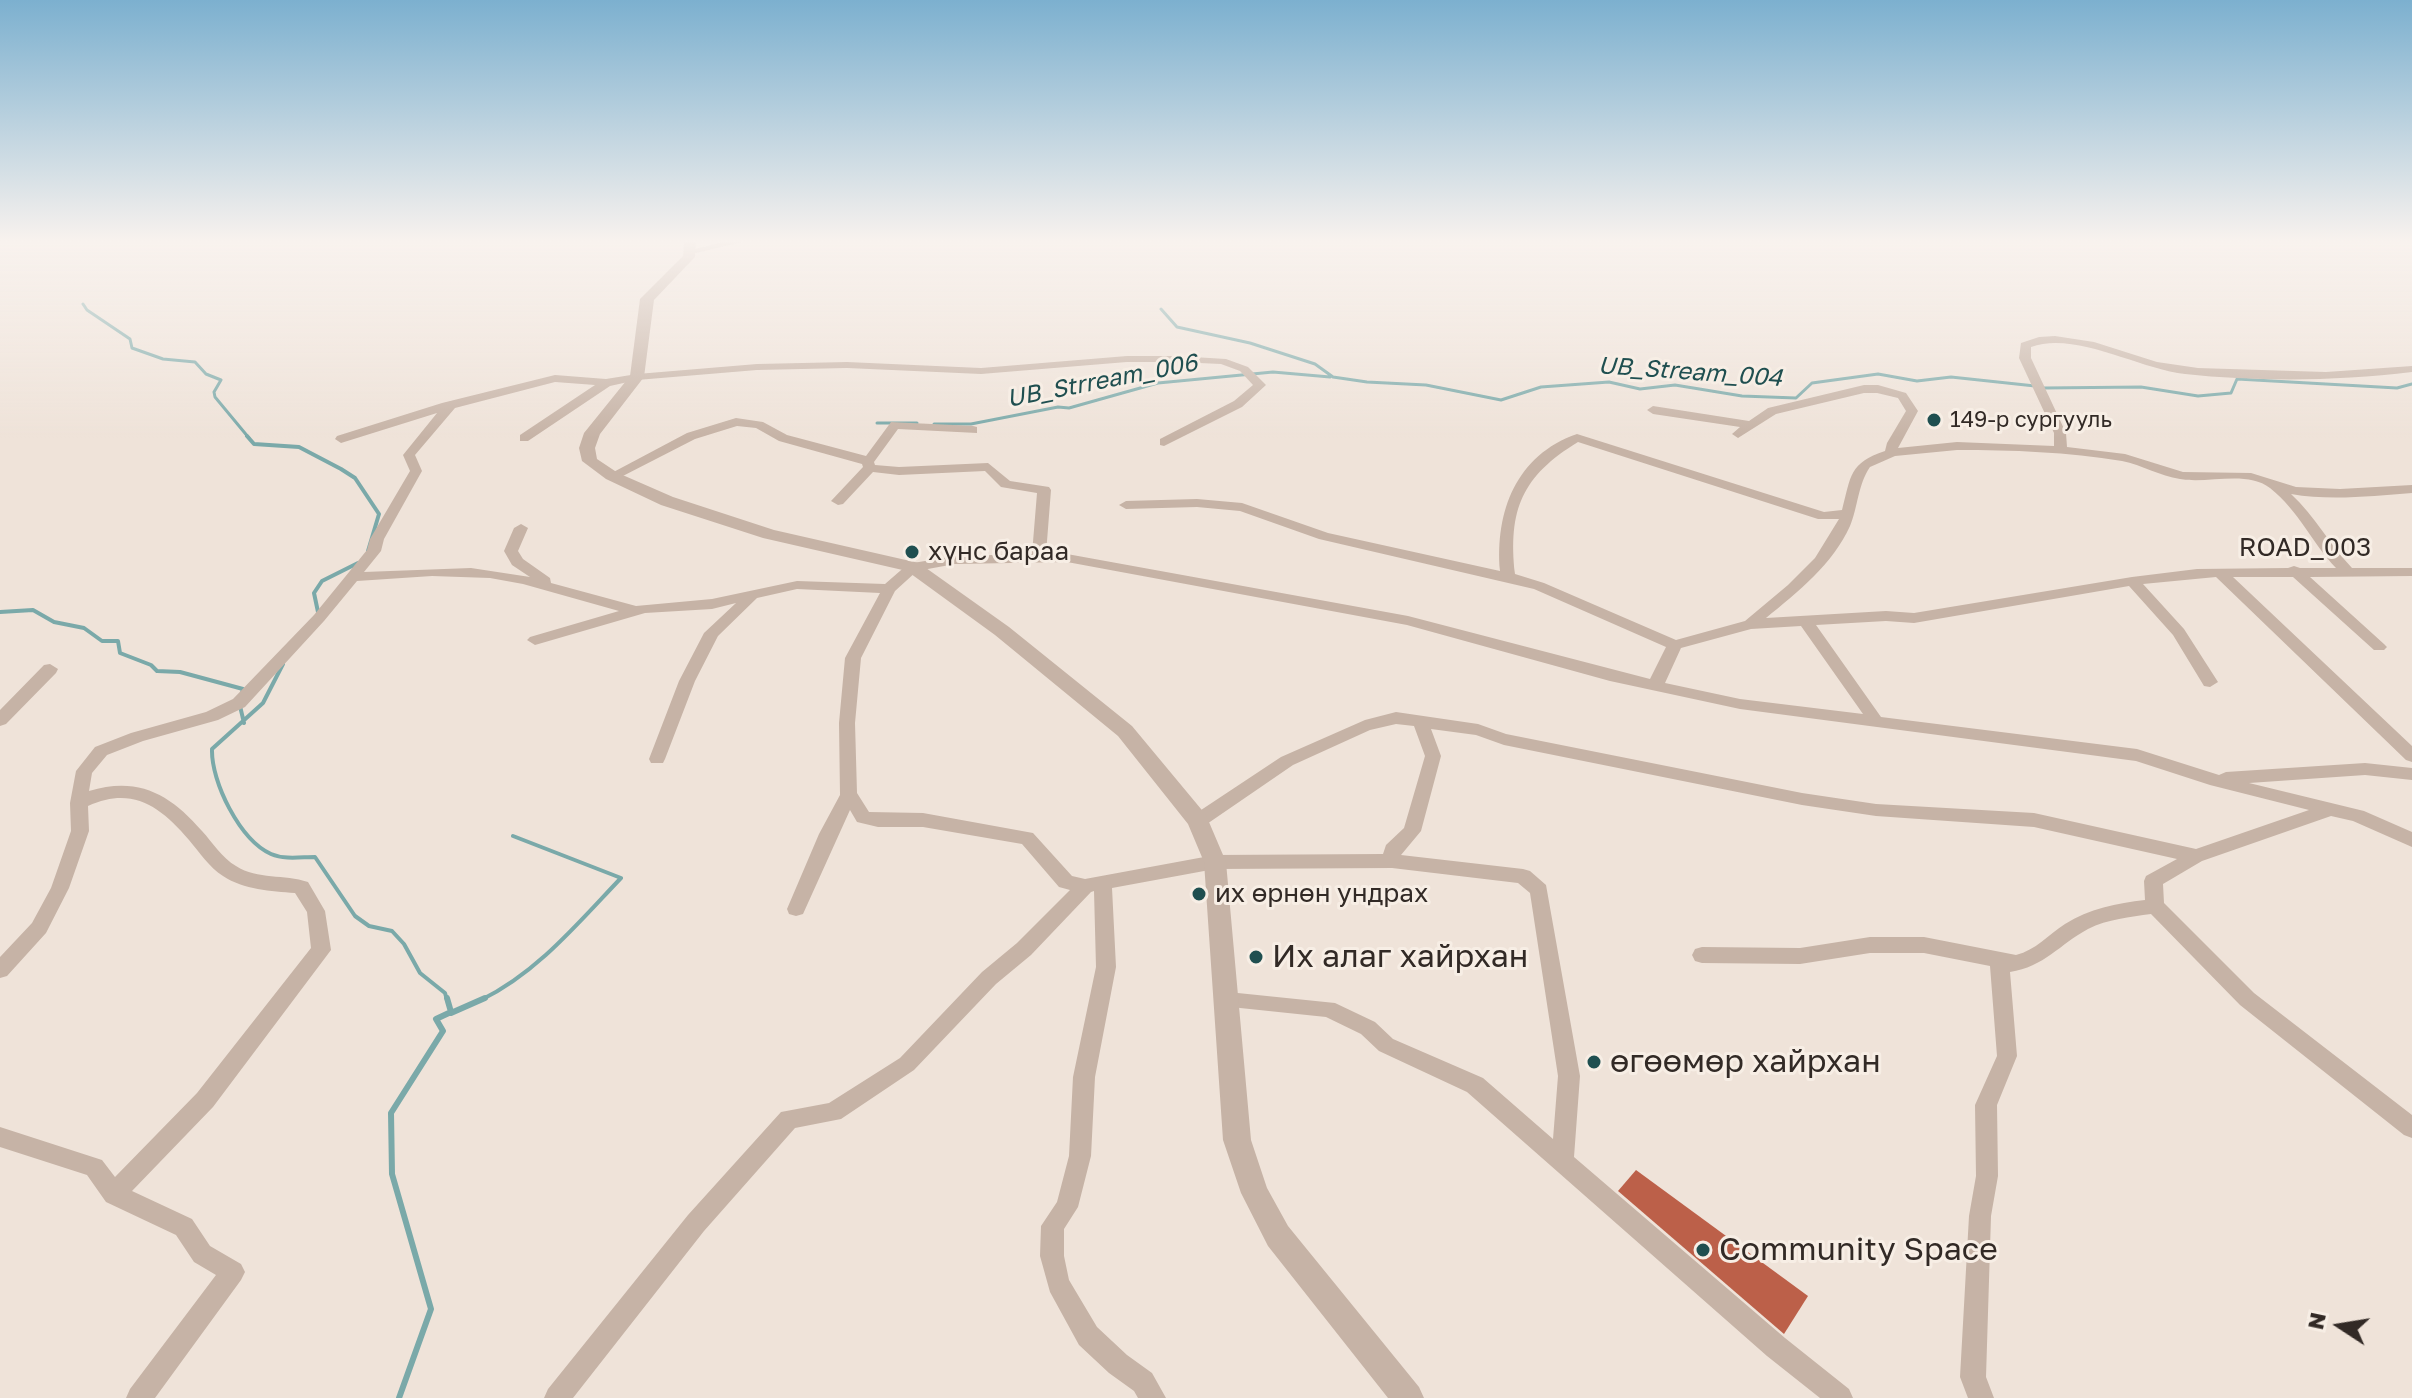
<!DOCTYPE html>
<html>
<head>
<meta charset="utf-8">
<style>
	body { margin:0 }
	#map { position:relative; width:2412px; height:1398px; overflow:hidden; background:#efe3d9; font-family:"Golos Text",sans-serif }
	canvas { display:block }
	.north { position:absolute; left:2300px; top:1286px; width:80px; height:80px; -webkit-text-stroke:6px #f7eee5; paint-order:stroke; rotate:282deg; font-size:22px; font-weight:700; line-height:32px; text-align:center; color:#322a26 }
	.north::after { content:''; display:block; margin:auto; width:28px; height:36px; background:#322a26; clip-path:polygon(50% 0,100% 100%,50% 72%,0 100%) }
</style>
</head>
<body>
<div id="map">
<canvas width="2412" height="1398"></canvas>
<div class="north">N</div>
</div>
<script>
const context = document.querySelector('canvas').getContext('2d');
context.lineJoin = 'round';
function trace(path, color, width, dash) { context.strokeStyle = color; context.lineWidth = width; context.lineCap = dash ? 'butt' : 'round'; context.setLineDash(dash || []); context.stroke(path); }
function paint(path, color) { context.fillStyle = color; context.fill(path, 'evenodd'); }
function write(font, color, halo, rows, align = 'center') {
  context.font = font + ' "Golos Text",sans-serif'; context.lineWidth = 6; context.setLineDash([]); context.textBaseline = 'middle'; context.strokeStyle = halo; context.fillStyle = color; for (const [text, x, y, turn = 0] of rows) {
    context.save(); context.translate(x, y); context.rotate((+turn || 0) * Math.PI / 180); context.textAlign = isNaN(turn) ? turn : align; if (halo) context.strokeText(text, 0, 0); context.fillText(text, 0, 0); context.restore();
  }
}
const streamFar2 = new Path2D(`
	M83,304L87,310L130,339L132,348L163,359L195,362L206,374L221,380L214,392L215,397L249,438
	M1161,309L1177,327L1250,343L1315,364L1333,377L1367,382L1426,385L1501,400L1541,387L1609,382L1640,389L1675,385L1742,396L1796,398L1812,383L1878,374L1917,381L1951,377L2035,386
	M2043,388L2141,387L2198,396L2231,393L2237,379L2397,388L2412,384
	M877,423H917
	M934,424H971L1058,407L1069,408L1158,383L1273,372L1330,377`);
const streamFar1 = new Path2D(`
	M247,436L254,444L299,447L341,469L355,478L379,514L368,551
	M0,612L33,610L54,622L84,628L102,641H118L120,653L151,665L157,671L180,672L243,689L242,693
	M318,612L314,593L322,581L358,563
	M283,664L263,703L212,749C211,782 240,840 271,854C285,860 301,857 315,857L355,916L369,926L392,931L404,944L420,973L445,993L447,1000
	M240,706L244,723
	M481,1000C537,973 579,922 621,878L513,836`);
const stream = new Path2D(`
	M451,1013L485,998
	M399,1398L431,1309L392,1174L391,1113L443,1031L436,1019L451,1012L447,998`);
const building = new Path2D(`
	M1636,1170L1808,1296L1784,1334L1618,1191Z`);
const minor = new Path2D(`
	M723,242H742L692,254L687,251Z
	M2055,336L2094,342L2157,362L2198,368L2326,372L2412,366V372C2338,381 2260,382 2185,374C2138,369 2076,331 2031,347V358L2066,433L2067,447L2125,454L2183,472L2251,473L2296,487L2340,489L2412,485V493C2373,496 2330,501 2291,494C2315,516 2329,544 2352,568H2412V576L2310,577L2384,644L2387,647L2384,650H2374L2293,577H2233L2412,746V762L2406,760L2216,577L2143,584L2184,629L2218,682L2210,687L2204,686L2173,635L2129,586L1914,623L1886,621L1816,625L1881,717L2137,749L2219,775L2226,772L2365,763L2412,768V780L2365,775L2249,783L2364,811L2412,832V847L2353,821L2331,816L2202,861L2163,884L2164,903L2254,993L2412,1115V1138L2404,1135L2240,1005L2151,914C2130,917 2108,919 2088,929C2060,944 2044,967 2010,972L2017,1056L1997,1105L1998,1176L1991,1216L1986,1377L1994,1398H1968L1960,1377L1969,1216L1976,1176L1975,1105L1997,1056L1990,966L1924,953H1870L1800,964L1702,963L1695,961L1692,955L1695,949L1702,947L1800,948L1870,937H1924L2016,955C2036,950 2048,935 2065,924C2089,909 2117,903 2145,900L2144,881L2146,876L2177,859L2034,827L1876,816L1802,805L1504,745L1476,735L1431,729L1441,756L1421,831L1401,855L1523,869L1530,871L1546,885L1580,1076L1574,1157L1785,1338L1849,1389L1853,1398H1820L1767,1356L1467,1092L1379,1051L1361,1034L1326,1017L1221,1006L1218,1000L1221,994L1228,992L1335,1003L1375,1022L1393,1039L1483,1078L1553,1139L1558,1076L1530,893L1518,883L1392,868L1215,869L1112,888L1116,967L1095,1077L1091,1156L1078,1207L1064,1229V1256L1069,1280L1097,1327L1127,1355L1152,1373L1166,1398H1138L1134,1391L1109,1373L1079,1345L1050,1292L1040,1256L1041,1226L1057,1202L1069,1156L1073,1077L1096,967L1094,891L1091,892L1031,955L996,984L914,1070L841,1119L795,1128L704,1231L573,1398H544L548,1389L688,1215L781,1112L829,1103L900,1058L982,972L1017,943L1070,890L1059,887L1022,844L923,827H878L857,822L850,810L803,914L796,916L789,914L787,909L819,834L840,795L839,723L845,658L880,593L797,589L757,598L718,636L695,681L665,759L663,763H651L649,759L679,681L704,633L736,603L712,609L645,613L535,645L527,640L530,637L619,611L523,584L490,578L432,576L357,581L324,621L245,707L218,720L143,741L107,755L92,773L89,791C138,776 170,794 202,831C213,843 222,858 236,866C258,880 284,874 308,882L325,911L331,950L213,1107L132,1191L192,1219L210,1246L241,1264L245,1272L241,1280L155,1398H126L130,1389L216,1275L194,1262L176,1235L106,1202L87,1175L0,1147V1127L102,1160L115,1177L197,1093L311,948L307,912L295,893C271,891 244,890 223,876C209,867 200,853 189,840C160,806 132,786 88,806L89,831L69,888L46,933L7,976L0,978V957L32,923L51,888L71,831L70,803L76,771L95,747L131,733L206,712L233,699L314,615L367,550L370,539L410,471L403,455L437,413L341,443L335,439L337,436L442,403L555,375L606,379L637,374L757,364L847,362L981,368L1127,356H1177L1226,359L1248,367L1266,385L1242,407L1164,446L1160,445V439L1234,401L1253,385L1240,371L1221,364L1177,362H1127L981,374L847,368L757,370L637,380L610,386L528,441H520V435L595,385L555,382L455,408L415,455L422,471L384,539L381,551L364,572L471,568L530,577L512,565L504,551L514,528L521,524L528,528L518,551L523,559L550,578L551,583L636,606L712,599L797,581L885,584L908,564L913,563L955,556L1032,554L1037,493L1001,487L985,471L899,475L873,472L843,504L838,505L831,501L863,467L862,464L779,441L756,428L737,426L695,439L617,479L612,480L606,476L687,433L736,418L763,422L787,435L866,456L891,422L973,426L977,427V433L898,429L874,462L875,465L899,467L988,463L1010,481L1049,487L1051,490L1046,554H1067L1408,616L1650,679L1666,647L1534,589L1319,539L1240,511L1197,507L1126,509L1119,505L1126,501L1197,499L1242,503L1328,533L1500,571C1495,512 1516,455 1577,434L1824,512L1842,510C1851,476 1849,463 1885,451L1887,443L1906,411L1898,398L1877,393H1864L1776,414L1738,438L1732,434L1740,427L1653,414L1647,410L1653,406L1749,421L1768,408L1864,385H1878L1906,393L1918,411L1898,448L1957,442L2054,446V433L2019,358L2021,343L2039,337ZM1578,442L1818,519H1839L1815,558L1788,585L1745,621L1676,640L1544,583L1515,574C1508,510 1522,476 1578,442ZM1957,450C2012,450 2068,452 2122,461C2142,465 2160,476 2180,479C2208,484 2247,470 2270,488C2299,511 2312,543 2336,568H2300L2294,566L2288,568L2197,569L2132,577L1914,613L1886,611L1766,618C1798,592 1833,564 1850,526C1858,507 1858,484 1870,467L1895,456ZM1067,562L1407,625L1610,681L1740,709L2136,761L2210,785L2309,810L2196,849L2034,813L1876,804L1802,793L1506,734L1478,724L1396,712L1365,720L1281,757L1192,816L1189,821L1192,826H1204L1293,765L1370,730L1396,724L1414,726L1425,756L1404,828L1386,845L1383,854L1215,855L1085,879L1072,876L1033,833L923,813L869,812L857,793L855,723L861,658L895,591L917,571L955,564ZM1801,626L1863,714L1740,699L1665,683L1681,648L1751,629Z
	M50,664L58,669L56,673L6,724L0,726V710L44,665Z`);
const tertiary = new Path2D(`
	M684,242H696L695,257L654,300L644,377L600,434L595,448L597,459L618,473L673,497L774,530L919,563L1009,627L1132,726L1206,815L1226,862L1251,1140L1267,1188L1288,1226L1419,1387L1424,1398H1388L1268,1246L1241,1193L1223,1140L1204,862L1188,824L1118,736L995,635L907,571L763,538L661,505L606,479L582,461L579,448L584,433L630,376L640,299L683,256Z`);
const markers = [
	[1934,420,8,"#1f4f50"],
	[912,552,8,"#1f4f50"],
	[1199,894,8,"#1f4f50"],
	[1256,957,8,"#1f4f50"],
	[1594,1062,8,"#1f4f50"],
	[1703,1250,8,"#1f4f50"]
];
const farPoinames = [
	["149-р сургууль",1950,420]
];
const farWaternames = [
	["UB_Stream_004",1690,372,4],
	["UB_Strream_006",1102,381,-11]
];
const streetNames = [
	["ROAD_003",2305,548]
];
const poiNames = [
	["хүнс бараа",928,552],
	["их өрнөн ундрах",1215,894]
];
const nearPoinames = [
	["Их алаг хайрхан",1272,957],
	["өгөөмөр хайрхан",1610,1062],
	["Community Space",1719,1250]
];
trace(streamFar2, '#7aa9a9', 3);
trace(streamFar1, '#7aa9a9', 4);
trace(stream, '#7aa9a9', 6);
paint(building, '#bc6049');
paint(minor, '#c6b3a6');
paint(tertiary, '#c6b3a6');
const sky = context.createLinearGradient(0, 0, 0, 438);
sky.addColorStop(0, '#7cb0cf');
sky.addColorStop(0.55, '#f8f2ee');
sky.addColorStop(1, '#f8f2ee00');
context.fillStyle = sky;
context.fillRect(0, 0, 2412, 438);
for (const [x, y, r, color] of markers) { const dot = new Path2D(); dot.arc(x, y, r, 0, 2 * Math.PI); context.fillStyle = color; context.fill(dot); trace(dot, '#f7eee5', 3); }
write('22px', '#322a26', '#f7eee5', farPoinames, 'left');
write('italic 24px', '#1f4f50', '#f7eee5', farWaternames);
write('26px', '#322a26', '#f7eee5', streetNames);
write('26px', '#322a26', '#f7eee5', poiNames, 'left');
write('32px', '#322a26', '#f7eee5', nearPoinames, 'left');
</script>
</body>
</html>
